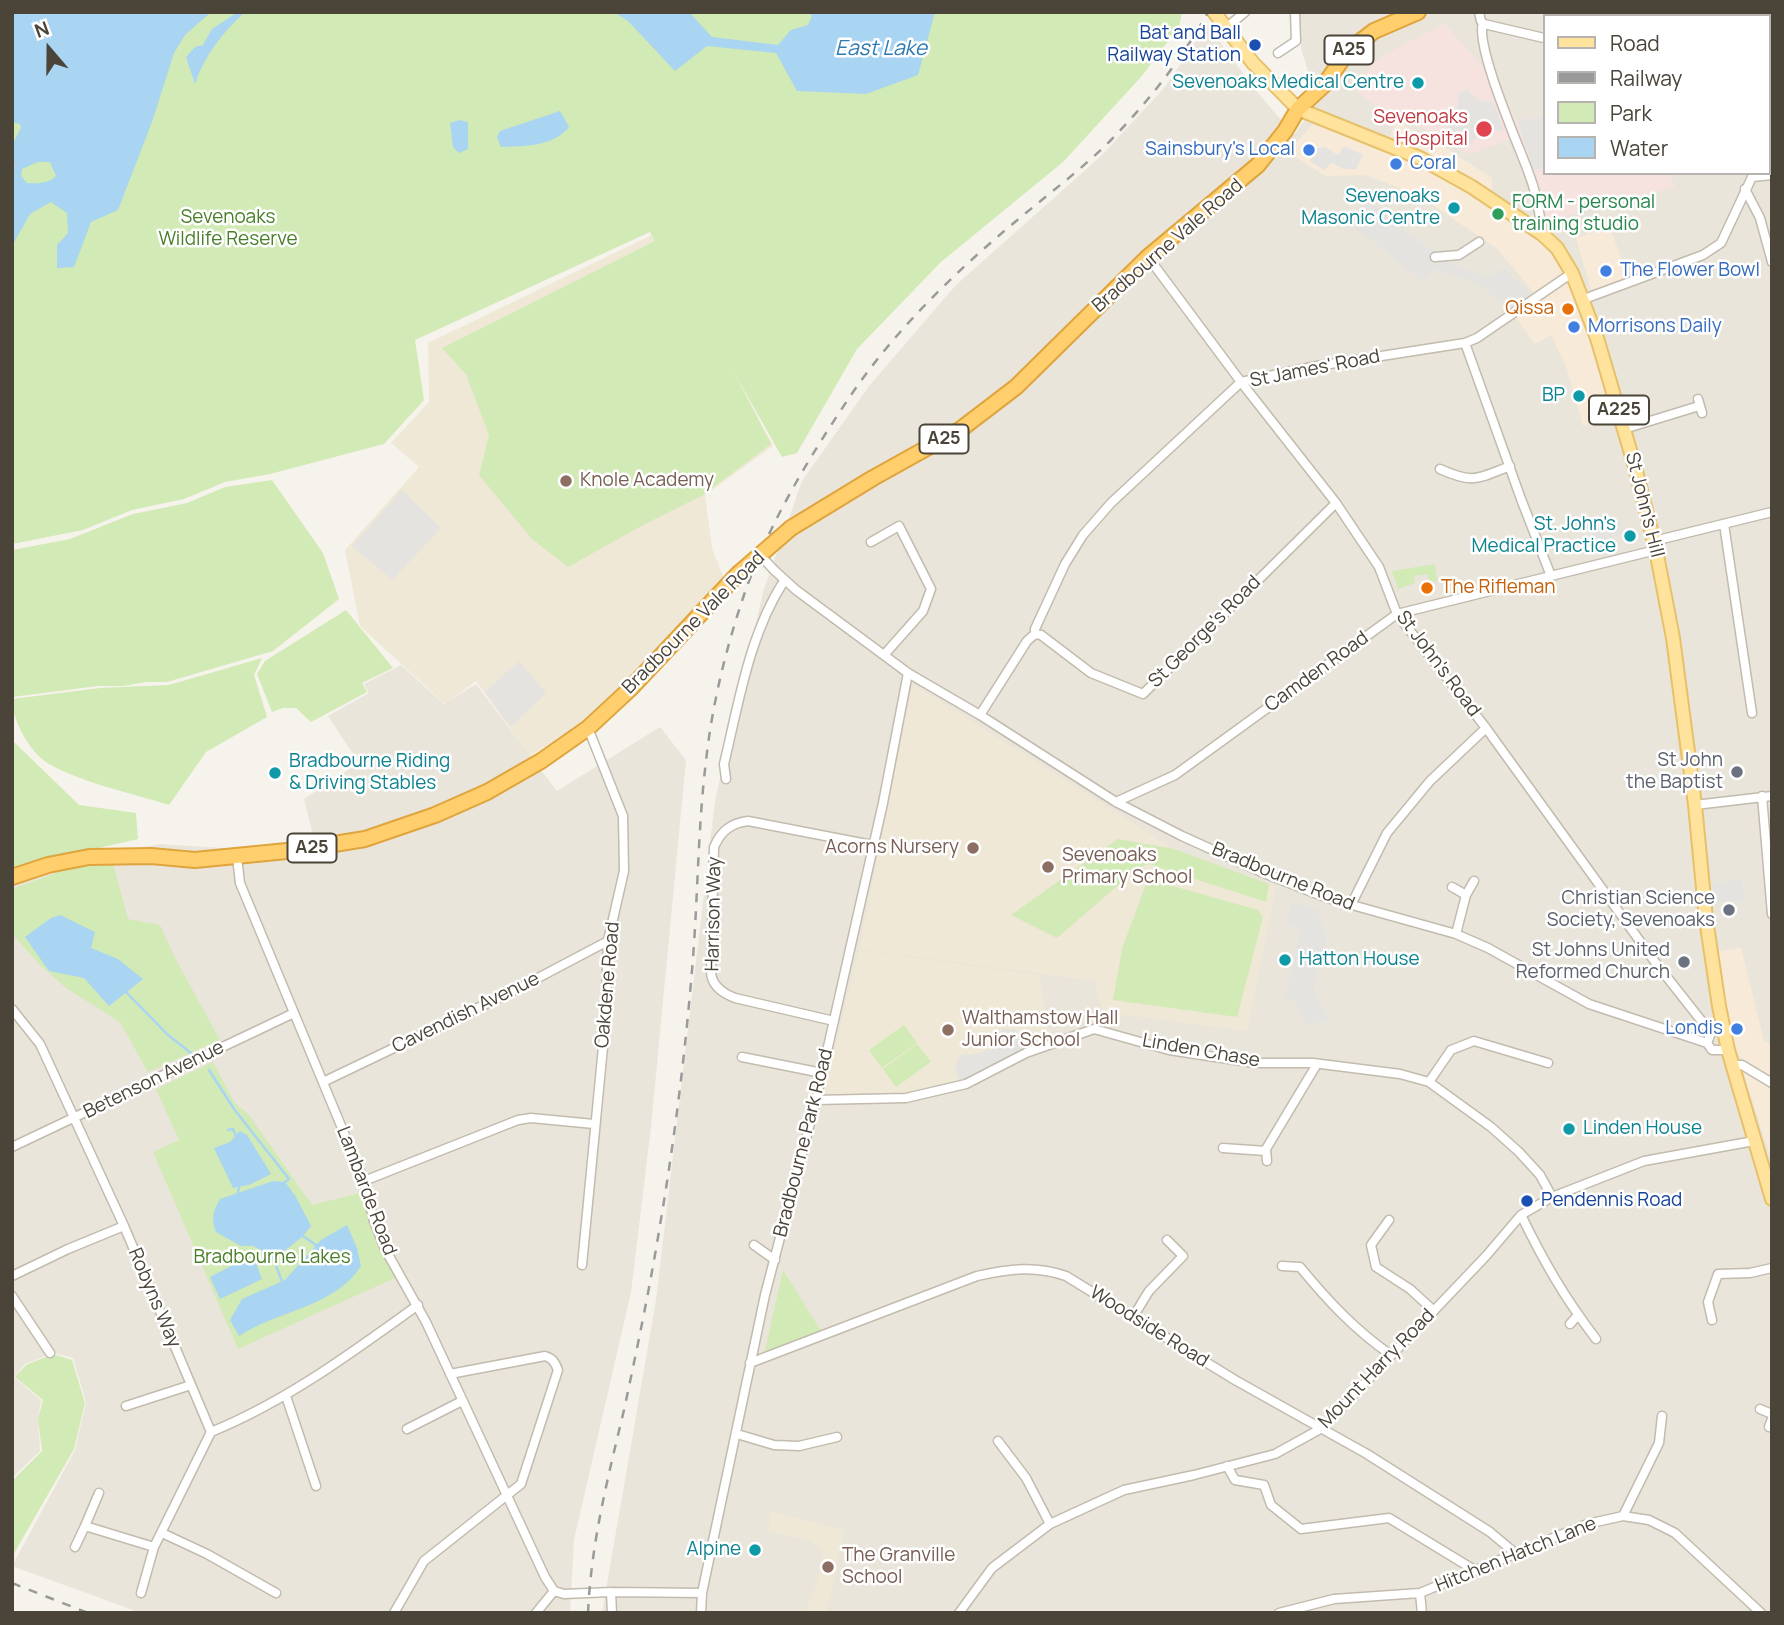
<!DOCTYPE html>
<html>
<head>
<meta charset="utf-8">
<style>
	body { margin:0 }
	#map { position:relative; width:1784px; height:1625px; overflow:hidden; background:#f6f3ec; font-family:Manrope,sans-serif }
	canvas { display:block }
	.frame { position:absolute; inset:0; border:14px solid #4b4439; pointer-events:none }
	.legend { position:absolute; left:1543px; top:14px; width:228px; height:161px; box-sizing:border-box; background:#fff; border:2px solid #b7b4b0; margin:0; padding:9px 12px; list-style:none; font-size:21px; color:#4b4439 }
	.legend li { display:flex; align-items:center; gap:14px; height:35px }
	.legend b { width:35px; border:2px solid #b7b4b0 }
	.north { position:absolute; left:14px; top:14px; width:70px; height:70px; -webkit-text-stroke:5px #fff; paint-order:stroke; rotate:340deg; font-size:19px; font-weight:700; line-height:28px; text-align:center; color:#4b4439 }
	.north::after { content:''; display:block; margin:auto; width:24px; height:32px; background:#4b4439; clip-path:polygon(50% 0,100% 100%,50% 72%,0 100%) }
</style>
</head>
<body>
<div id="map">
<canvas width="1784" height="1625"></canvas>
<div class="frame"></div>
<ul class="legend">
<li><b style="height:9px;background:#ffe39c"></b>Road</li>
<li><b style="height:9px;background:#9a9a9a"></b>Railway</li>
<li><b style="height:19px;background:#d2eab5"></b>Park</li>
<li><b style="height:19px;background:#a9d4f2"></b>Water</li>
</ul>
<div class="north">N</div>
</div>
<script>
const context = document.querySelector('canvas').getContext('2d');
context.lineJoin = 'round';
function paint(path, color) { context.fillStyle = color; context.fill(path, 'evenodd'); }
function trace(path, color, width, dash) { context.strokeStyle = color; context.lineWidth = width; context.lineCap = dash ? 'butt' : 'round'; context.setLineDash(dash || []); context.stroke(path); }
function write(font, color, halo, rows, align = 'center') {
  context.font = font + ' Manrope,sans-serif'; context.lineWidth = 5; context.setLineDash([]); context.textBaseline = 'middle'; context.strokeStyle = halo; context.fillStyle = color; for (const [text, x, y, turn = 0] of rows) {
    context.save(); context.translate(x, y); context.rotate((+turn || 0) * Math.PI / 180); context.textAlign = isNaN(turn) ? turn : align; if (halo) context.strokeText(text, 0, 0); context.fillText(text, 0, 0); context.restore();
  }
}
const residential = new Path2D(`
	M1300,12H1772V1613H602L656,1300L715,801L763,592L802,481L869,386L956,285L1100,157L1165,87L1207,25L1254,88L1294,135L1317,102L1301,48ZM1544,16H1768V173H1544Z
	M401,665L444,704L476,684L557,791L660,727L686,760L651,1127L631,1292L574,1540L570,1613H141L12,1566L75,1450L86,1402L73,1358L53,1353L25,1364L14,1377L41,1400L38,1419L40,1451L12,1478V881L107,854L160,844L270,851L315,844L304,799L359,763L328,716L369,693L364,684Z`);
const commercial = new Path2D(`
	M1316,120L1374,140L1474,192L1545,242L1566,272L1615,417L1583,426L1566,366L1551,335L1535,344L1516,318L1540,300L1496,248L1418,195L1365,175L1325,176L1288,152Z
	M1396,121L1435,141L1492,178V193L1425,152L1390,137Z
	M1610,227L1628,278L1591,290L1576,238Z
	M1741,947L1764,1041L1772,1046V1078L1733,1052L1716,952Z
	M1742,1069L1772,1090V1162Z`);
const education = new Path2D(`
	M660,231L773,446L705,495L712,548L724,579L642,665L628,684L579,725L530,756L476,681L445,704L360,626L345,550L419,467L391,443L429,402L428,343Z
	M913,684L1174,849L1276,887L1247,1031L1102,1012L1095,981L859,949Z
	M859,950L1040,975L1046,1024L1054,1041L966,1084L905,1095H823Z
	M771,1511L844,1531L827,1613H804L818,1581L823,1553L812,1541L768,1531Z`);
const medical = new Path2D(`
	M1444,23L1483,67L1518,121L1544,114V173H1670L1675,187L1544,222L1520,136L1469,154L1402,116H1387L1353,88L1377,59Z`);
const green = new Path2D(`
	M12,12H1182L1179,27L1141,77L1063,162L941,262L857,349L797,453L782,457L732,369L771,444L703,495L643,525L568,567L532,539L479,475L489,435L466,374L442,348L655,241L650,232L415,340L424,400L384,444L270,474L225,482L184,499L132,510L83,530L12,544Z
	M272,480L323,553L339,599L273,651L167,682H146L123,686H98L12,697V550L70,539L133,514L187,503L225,487Z
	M1435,564L1437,581L1429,582L1428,574L1414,576L1415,583L1398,589L1392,571Z
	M346,610L393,668L362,683L367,692L311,722L296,708H283L272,712L257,674L265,661Z
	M262,658L254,675L267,717L206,752L169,805C131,793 83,783 49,764C30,753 12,720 12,699L100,688L169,685Z
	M12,740L79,805L136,813L138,839L12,868Z
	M1118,839L1174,849L1269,884L1266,902L1149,864L1138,868L1057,938L1011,915Z
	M89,861L113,863L128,919L160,925L175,958L220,1040L148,1072L120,1022L66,988L38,963L12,934V889Z
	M1148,879L1258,910L1263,917L1237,1017L1113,1000L1122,949Z
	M904,1025L917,1043L882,1068L869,1050Z
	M917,1044L931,1062L896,1087L883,1069Z
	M213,1062L234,1102L249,1115L312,1205L364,1192L397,1277L238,1349L153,1152L179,1140L156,1089Z
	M783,1270L821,1331L764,1355Z
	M53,1354L72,1360L85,1403L74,1449L12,1557V1481L42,1451L38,1419L43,1400L15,1377L26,1365Z`);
const parking = new Path2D(`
	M1467,89L1477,99L1494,103L1504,131L1485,129L1466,148L1440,121L1458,107V94Z
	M1544,115V168L1534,170L1517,122Z
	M1345,146L1363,155L1356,169H1344L1332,163L1324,170L1310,161L1318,148L1325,147L1338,155Z
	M1365,201L1389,213L1385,220L1443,256L1437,258L1488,278L1504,268L1532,297L1511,311L1479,284L1435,269L1421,280L1350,223Z
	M402,490L441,528L392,580L352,546Z
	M1621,521L1624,533L1612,537L1615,552L1597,556L1590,528Z
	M519,661L546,693L511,727L485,692Z
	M1742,880L1744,904L1741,905L1740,900L1715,903L1713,883Z
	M1292,902L1316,909L1327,939L1313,987L1329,1021L1307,1024L1294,1001L1285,998L1301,929L1287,925Z
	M1002,1028L1014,1029L1025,1038L1042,1045L960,1083L955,1069L960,1055L978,1054L996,1047Z`);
const water = new Path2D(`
	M12,12H211L185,35L174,53L152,122L118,210L91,222L74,267L57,268V245L68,233L67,213L51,202L30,214L12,246V175L15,167L12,165V141H14L21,128L20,124L12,122ZM38,162H50L56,176C50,183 36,184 27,183L21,176L22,169Z
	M238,12H241L242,15C221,34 204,57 195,84L186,57L195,47L203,45L212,29Z
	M614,12H689L712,37L778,45L791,30L808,25L812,16L809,12H935L918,75L866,94L797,91L776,53L707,46L675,71L628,21Z
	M560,111L569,127C553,147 524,146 501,147L497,137L500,131Z
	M459,120L468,122V149L459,153L453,147L450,123Z
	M60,915L95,932L91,948L118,959L143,979L109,1006L84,978L49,971L25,937L51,918Z
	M240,1131L247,1135L271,1174L249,1185L233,1188L214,1148L230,1142Z
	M273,1181L285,1182L296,1197L311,1226L303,1236L287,1249L279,1255L272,1256L253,1246H241L216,1232C211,1218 213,1212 220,1199Z
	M347,1225L357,1248L361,1266C334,1308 278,1310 239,1336L230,1320L242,1299L285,1280L321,1240Z
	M254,1258L262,1279L220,1299L210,1277L235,1264Z`);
const stream = new Path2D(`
	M126,992L168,1035L191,1053
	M209,1070L234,1109L289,1179L285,1182
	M228,1130L233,1129L236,1136
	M238,1193L239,1187
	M303,1236L316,1245
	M272,1256L282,1281`);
const street = new Path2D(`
	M1479,12L1481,21L1484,24L1544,38
	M1483,23C1475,46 1518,144 1528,171C1536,191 1540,213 1542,234
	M1226,28L1245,12
	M1768,30H1772
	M1278,53L1296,41L1295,12
	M1745,189L1760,218L1772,262
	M1148,257L1241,382L1336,503L1379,567L1397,614L1486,728L1655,962L1711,1033
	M1435,257L1459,255L1479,242
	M1584,299L1703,255L1721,243L1752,177L1772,175
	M1465,343L1521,499L1551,576
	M1698,399L1702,413
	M1624,429L1699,406
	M1440,469C1473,484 1477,479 1510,466
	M1724,524L1752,713
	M1654,541L1772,512
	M871,542L899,526L931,589L923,611L884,655
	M774,570L796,590L908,673L980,715L1116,802L1182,836L1266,874L1327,898L1456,934L1488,948L1589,1004L1707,1043
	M1035,634V629L1065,564L1083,535L1111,503L1241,382L1317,366L1465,343L1477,338L1572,273
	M980,715L1027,641L1035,634L1041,635L1091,673L1143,694L1336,503
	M726,779L724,764C739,702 749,635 784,581
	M1762,796L1772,914
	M1116,802L1175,775L1397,614L1656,550
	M1695,805L1772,796
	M237,857L240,883L364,1181L374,1221L385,1249L426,1322L545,1577L554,1591
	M1452,887L1466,895
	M1351,905L1387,833L1430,781L1486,728
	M1456,934L1466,895L1474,881
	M12,1009L40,1044L124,1226L211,1432L154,1547L141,1593
	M834,1021L735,998C722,993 711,985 711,971L714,847C721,831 731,823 748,821L872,845
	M1724,1027L1711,1033L1707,1043L1712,1050H1728
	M742,1057L822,1073
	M1733,1065H1742L1772,1083
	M323,1082L517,989L608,941
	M1429,1082L1451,1050L1474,1041L1548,1063
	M816,1100L906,1098L966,1084L1026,1053L1094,1029L1169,1050L1255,1063H1313L1400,1074L1429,1082L1491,1127L1519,1152L1540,1175L1552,1197
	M12,1147L294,1013
	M1223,1148L1266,1151
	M1267,1161L1266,1149L1317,1064
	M364,1181L518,1120L531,1118L594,1124
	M1521,1215C1544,1262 1564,1297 1596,1339
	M1389,1220L1371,1245L1376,1267L1410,1289L1434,1311
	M754,1245L775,1260
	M582,1265L605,1026L608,941L624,871L623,816L588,728
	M1282,1266L1300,1267C1328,1301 1355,1330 1391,1355
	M12,1276L68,1249L124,1226
	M12,1296L50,1353
	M1133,1317L1149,1291L1183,1256L1167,1240
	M1712,1320L1708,1302L1718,1274L1750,1273L1772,1268
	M1570,1324L1578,1315
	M750,1363L977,1276C1008,1269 1035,1265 1066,1276L1235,1380L1367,1454L1490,1532L1515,1553
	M286,1396L316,1486
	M126,1406L191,1385
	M1760,1409L1772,1414
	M1769,1427L1772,1419
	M407,1429L462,1401
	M211,1432C287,1401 351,1353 418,1305
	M737,1434L774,1445L799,1446L837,1437
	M998,1441L1026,1478L1050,1524
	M1227,1466L1235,1480L1264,1485L1271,1505L1301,1529L1389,1518L1476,1571
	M99,1493L85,1526L154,1547
	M1623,1516L1659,1443L1662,1416
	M162,1533L207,1554L276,1593
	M75,1547L85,1526
	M554,1591L564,1594L611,1592L702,1593
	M611,1592L612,1613
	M1420,1593L1422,1613
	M394,1613L424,1561L521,1484L558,1370C555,1362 552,1358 545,1356L450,1374
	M536,1613L554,1591
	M701,1613L702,1593L765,1295L816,1100L883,803L908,673
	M959,1613L992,1568L1050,1524L1124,1490L1194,1475L1275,1454L1322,1428L1486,1256L1521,1215L1552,1197L1644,1161L1754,1141
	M1279,1613L1334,1599L1420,1593L1587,1524L1623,1516L1649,1520L1675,1533L1761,1613`);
const primary = new Path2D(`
	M1214,12L1253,63L1298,109L1420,158L1472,187L1542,234L1557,248L1572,273L1597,338L1635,467L1656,550L1673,638L1695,805L1706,919L1719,1006L1728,1050L1772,1199`);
const highway = new Path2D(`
	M791,528L873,478L961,429L1016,387L1148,257L1258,165L1285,131L1298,109L1325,84L1348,51L1374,31L1418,12
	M12,877L48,865L89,857L151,856L195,860L297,850L365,839L435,815L487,792L541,761L588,728L630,689L738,574`);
const rail = new Path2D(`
	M12,1583L88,1613
	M588,1613C591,1543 608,1477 624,1410C637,1349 650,1287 660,1225C675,1137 686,1047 693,958C698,892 698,826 706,761C712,705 726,648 744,595C768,525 808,459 849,398C894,331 954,273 1015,222C1047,195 1081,170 1111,140C1148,102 1182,59 1208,12`);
const streetBridge = new Path2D(`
	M760,555L774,570`);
const highwayBridge = new Path2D(`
	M738,574L791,528`);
const markers = [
	[1255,45,7,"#1a4fb4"],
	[1418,83,7,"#0f9aa8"],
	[1484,129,9,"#e0444e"],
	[1309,150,7,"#3f7fe0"],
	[1396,164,7,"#3f7fe0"],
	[1454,208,7,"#0f9aa8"],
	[1498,214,7,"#2e9e5b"],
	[1606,271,7,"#3f7fe0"],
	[1568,309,7,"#e8710a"],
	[1574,327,7,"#3f7fe0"],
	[1579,396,7,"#0f9aa8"],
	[566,481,7,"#8d6e63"],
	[1630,536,7,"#0f9aa8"],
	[1427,588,7,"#e8710a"],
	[1737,772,7,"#6b7280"],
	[275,773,7,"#0f9aa8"],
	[973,848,7,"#8d6e63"],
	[1048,867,7,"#8d6e63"],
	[1729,910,7,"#6b7280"],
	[1285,960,7,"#0f9aa8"],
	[1684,962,7,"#6b7280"],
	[1737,1029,7,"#3f7fe0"],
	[948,1030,7,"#8d6e63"],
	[1569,1129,7,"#0f9aa8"],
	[1527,1201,7,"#1a4fb4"],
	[755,1550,7,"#0f9aa8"],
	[828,1567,7,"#8d6e63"]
];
const shields = [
	[1349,50,49],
	[1619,410,60],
	[944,439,49],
	[312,848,49]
];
const shieldNames = [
	["A25",1349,50],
	["A225",1619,410],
	["A25",944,439],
	["A25",312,848]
];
const transitNames = [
	["Bat and Ball",1241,34],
	["Railway Station",1241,56],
	["Pendennis Road",1541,1201,"left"]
];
const cultureNames = [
	["Sevenoaks Medical Centre",1404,83],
	["Sevenoaks",1440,197],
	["Masonic Centre",1440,219],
	["BP",1565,396],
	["St. John's",1616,525],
	["Medical Practice",1616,547],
	["Bradbourne Riding",289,762,"left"],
	["& Driving Stables",289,784,"left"],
	["Hatton House",1299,960,"left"],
	["Linden House",1583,1129,"left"],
	["Alpine",741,1550]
];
const healthNames = [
	["Sevenoaks",1468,118],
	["Hospital",1468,140]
];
const shopNames = [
	["Sainsbury's Local",1295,150,"right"],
	["Coral",1410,164],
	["The Flower Bowl",1620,271],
	["Morrisons Daily",1588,327],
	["Londis",1723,1029,"right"]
];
const leisureNames = [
	["FORM - personal",1512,203],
	["training studio",1512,225]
];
const parkNames = [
	["Sevenoaks",228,218],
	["Wildlife Reserve",228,240],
	["Bradbourne Lakes",272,1258]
];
const streetNames = [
	["Bradbourne Vale Road",1168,246,-41],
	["St James' Road",1315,369,-11],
	["St John's Hill",1644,505,76],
	["Bradbourne Vale Road",694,623,-45],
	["St George's Road",1205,632,-45],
	["St John's Road",1438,664,53],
	["Camden Road",1317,672,-36],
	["Bradbourne Road",1283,877,22],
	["Harrison Way",714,914,-89],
	["Oakdene Road",608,985,-85],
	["Cavendish Avenue",466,1013,-26],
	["Linden Chase",1201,1051,10],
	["Betenson Avenue",154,1080,-26],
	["Bradbourne Park Road",804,1143,-76],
	["Lambarde Road",366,1191,69],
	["Robyns Way",154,1298,67],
	["Woodside Road",1149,1327,32],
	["Mount Harry Road",1377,1369,-46],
	["Hitchen Hatch Lane",1516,1555,-22]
];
const foodNames = [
	["Qissa",1554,309],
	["The Rifleman",1441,588,"left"]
];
const educationNames = [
	["Knole Academy",580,481],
	["Acorns Nursery",959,848,"right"],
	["Sevenoaks",1062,856],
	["Primary School",1062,878],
	["Walthamstow Hall",962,1019],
	["Junior School",962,1041],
	["The Granville",842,1556],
	["School",842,1578]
];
const worshipNames = [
	["St John",1723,761],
	["the Baptist",1723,783],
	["Christian Science",1715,899],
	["Society, Sevenoaks",1715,921],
	["St Johns United",1670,951],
	["Reformed Church",1670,973]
];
const waterNames = [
	["East Lake",881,49]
];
paint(residential, '#eae5da');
paint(commercial, '#f7ead8');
paint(education, '#efe8d6');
paint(medical, '#f6e3e0');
paint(green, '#d2eab5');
paint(parking, '#e5e3e0');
paint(water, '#a9d4f2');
trace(stream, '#a9d4f2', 2.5);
trace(street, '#c2bbae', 11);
trace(primary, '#e6c16a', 16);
trace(highway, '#e0a43c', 18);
trace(street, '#fff', 8);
trace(primary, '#ffe39c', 12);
trace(highway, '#ffcf6e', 14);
trace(rail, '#9a9a9a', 2.5, [9, 9]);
trace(streetBridge, '#c2bbae', 11, []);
trace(highwayBridge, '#e0a43c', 18, []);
trace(streetBridge, '#fff', 8);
trace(highwayBridge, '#ffcf6e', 14);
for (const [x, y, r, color] of markers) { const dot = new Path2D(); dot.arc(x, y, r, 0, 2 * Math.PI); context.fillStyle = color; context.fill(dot); trace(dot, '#fff', 2.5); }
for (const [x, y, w] of shields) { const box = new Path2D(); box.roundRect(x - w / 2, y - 14.5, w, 29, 5); context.fillStyle = '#fff'; context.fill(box); trace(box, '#4b4439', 2); }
write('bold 18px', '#4b4439', null, shieldNames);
write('19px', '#164399', '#fff', transitNames, 'right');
write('19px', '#0d838f', '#fff', cultureNames, 'right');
write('19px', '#be3a42', '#fff', healthNames, 'right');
write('19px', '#366cbe', '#fff', shopNames, 'left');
write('19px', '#27864d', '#fff', leisureNames, 'left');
write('19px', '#4a7f2a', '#fff', parkNames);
write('19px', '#4b4439', '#fff', streetNames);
write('19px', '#c56008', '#fff', foodNames, 'right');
write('19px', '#785e54', '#fff', educationNames, 'left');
write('19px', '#5b616d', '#fff', worshipNames, 'right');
write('italic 21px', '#2e7ab2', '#fff', waterNames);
</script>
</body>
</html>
